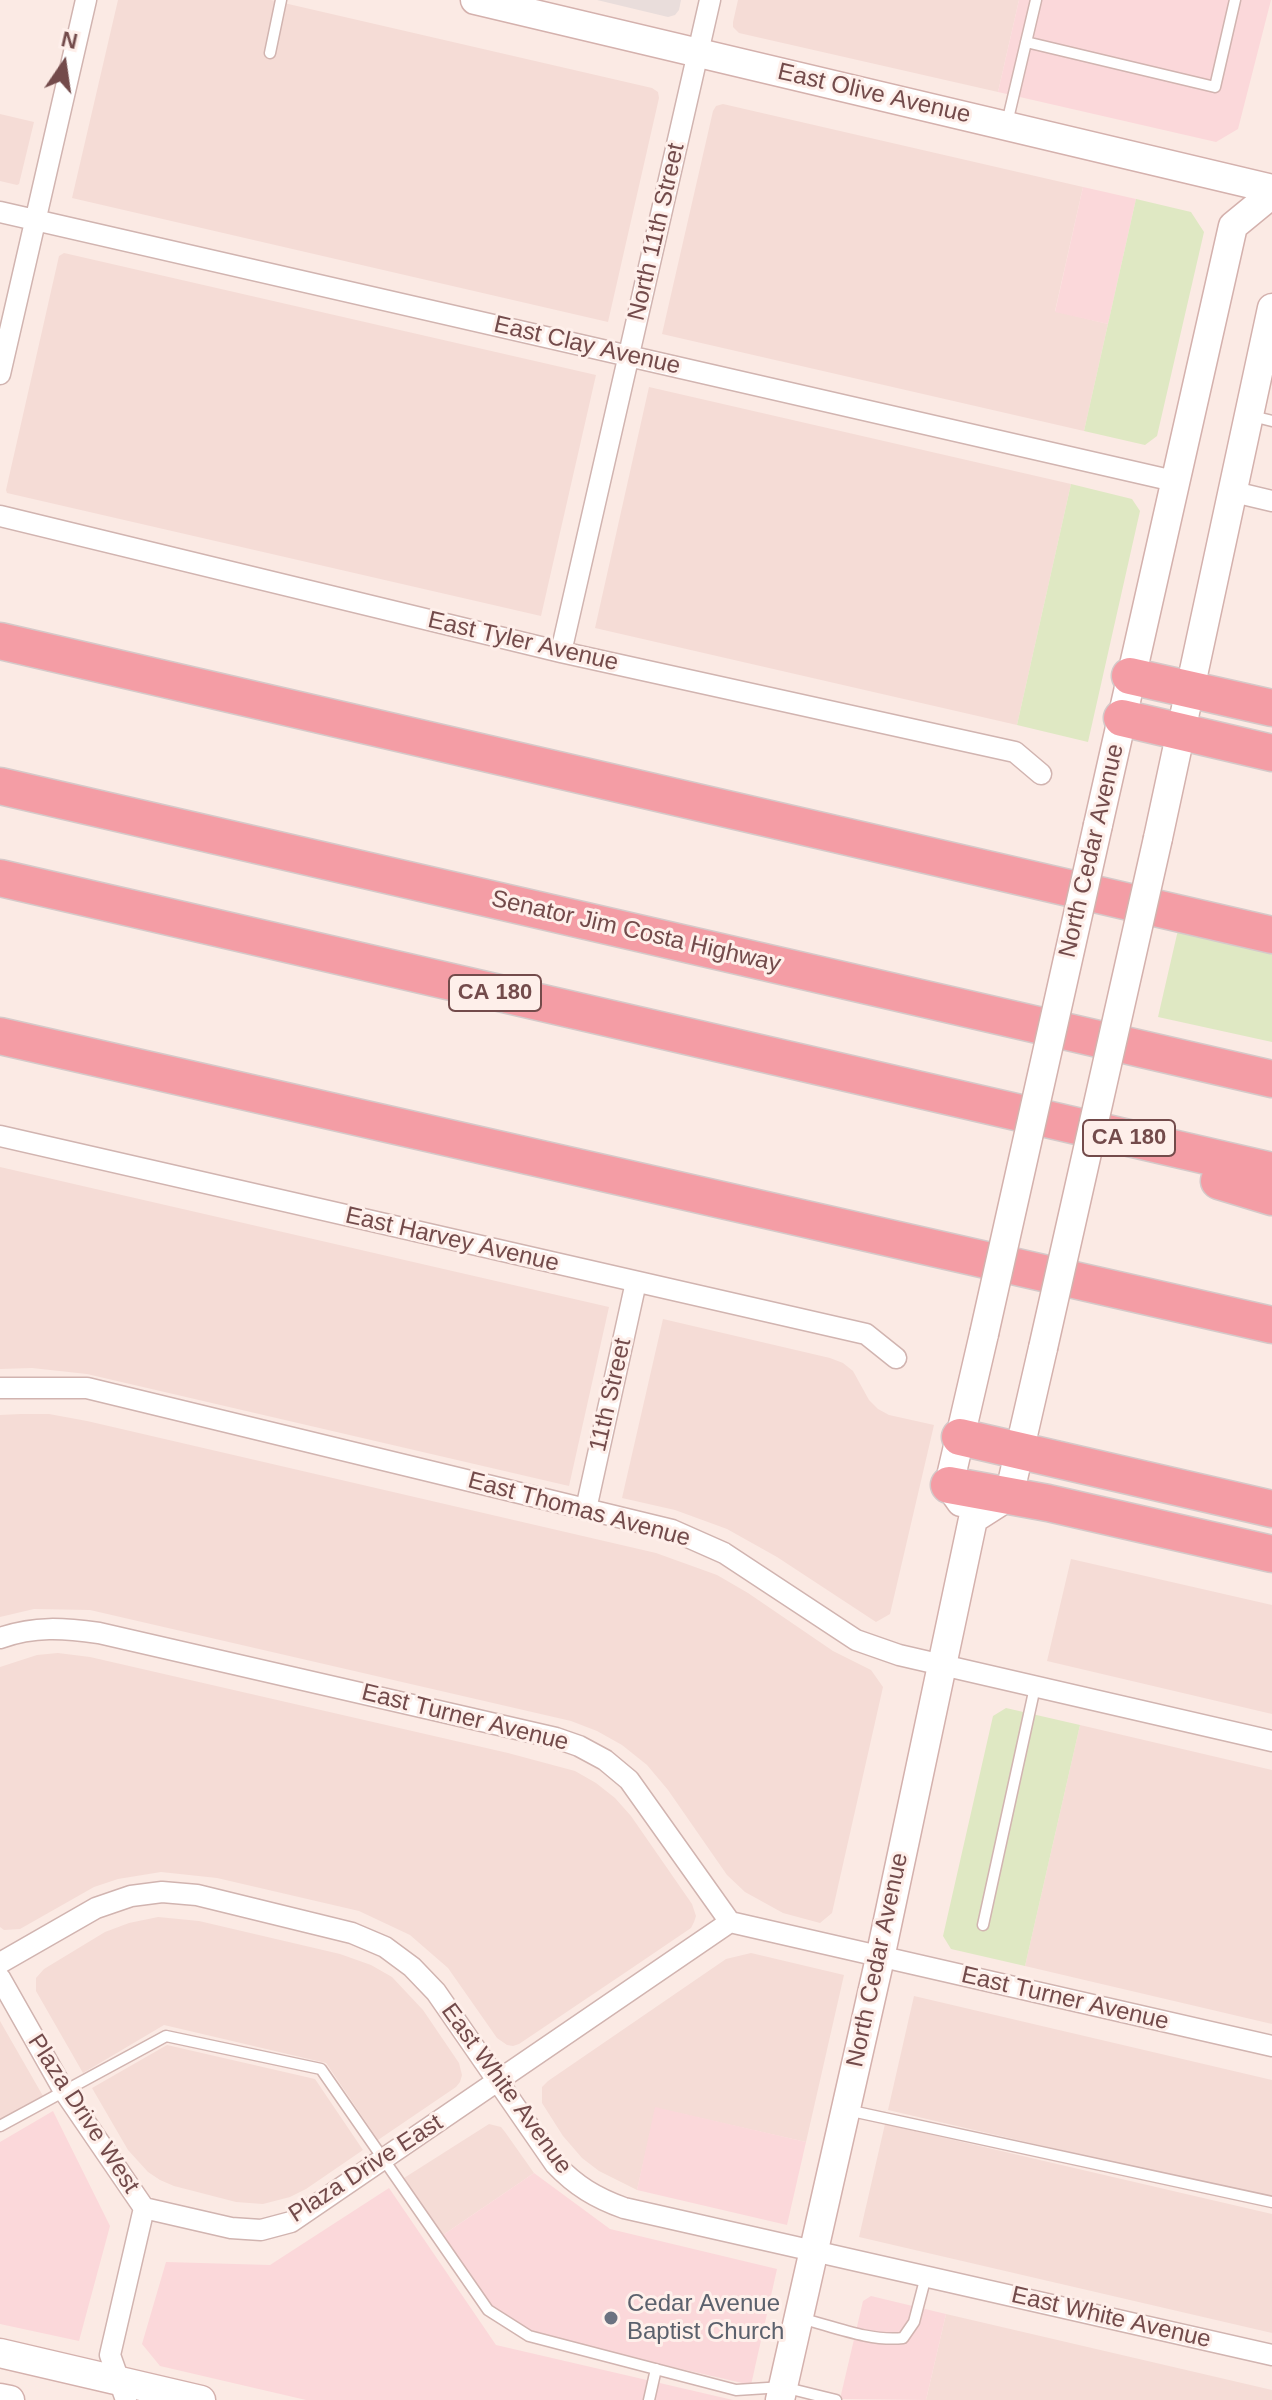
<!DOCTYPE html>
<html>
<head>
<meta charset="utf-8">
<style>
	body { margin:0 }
	#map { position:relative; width:1272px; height:2400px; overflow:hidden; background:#fbeae4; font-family:Arial,sans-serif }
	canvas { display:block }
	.north { position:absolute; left:24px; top:24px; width:80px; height:80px; -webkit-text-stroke:6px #feefea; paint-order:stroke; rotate:13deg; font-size:22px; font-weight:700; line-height:32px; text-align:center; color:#734b4b }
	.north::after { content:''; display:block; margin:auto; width:28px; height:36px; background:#734b4b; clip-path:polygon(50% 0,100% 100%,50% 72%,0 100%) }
</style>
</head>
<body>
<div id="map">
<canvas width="1272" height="2400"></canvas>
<div class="north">N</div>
</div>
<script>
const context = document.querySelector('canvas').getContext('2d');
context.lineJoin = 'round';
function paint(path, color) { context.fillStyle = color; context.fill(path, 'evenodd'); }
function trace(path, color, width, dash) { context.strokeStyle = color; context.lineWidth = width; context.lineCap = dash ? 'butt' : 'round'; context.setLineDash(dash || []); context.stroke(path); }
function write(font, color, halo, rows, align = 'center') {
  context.font = font + ' Arial,sans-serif'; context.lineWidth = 6; context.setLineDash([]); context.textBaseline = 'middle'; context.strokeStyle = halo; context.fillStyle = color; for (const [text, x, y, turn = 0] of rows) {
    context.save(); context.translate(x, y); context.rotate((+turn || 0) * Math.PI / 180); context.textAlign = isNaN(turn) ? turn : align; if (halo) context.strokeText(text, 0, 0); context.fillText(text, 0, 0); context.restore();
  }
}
const residential = new Path2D(`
	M118,0H271L652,88L658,92L659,98L608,322L72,198Z
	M738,0H1019L998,92L739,33L733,27V22Z
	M723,104L1083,187L1055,311L1108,324L1084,431L662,334L713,111L716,106Z
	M0,114L34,122L19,184L17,185L0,181Z
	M64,253L596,375L541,616L7,493L6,490L59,256Z
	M649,387L1071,484L1017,725L595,628Z
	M0,1167L609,1307L569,1486L87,1374L32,1368L0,1369Z
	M663,1319L830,1358L843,1363L853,1371L869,1400L878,1409L889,1415L934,1425L890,1614L876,1622L777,1557L727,1529L675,1510L622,1498Z
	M21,1414H49L87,1421L656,1553L717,1575L748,1593L833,1651L871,1670L883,1687L832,1913L820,1923L783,1913L745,1892L727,1875L668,1790L647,1765L622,1745L597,1731L571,1721L90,1610L34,1609L0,1617V1415Z
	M1071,1559L1272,1605V1714L1047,1661Z
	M58,1653L90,1657L508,1753L575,1771L596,1783L615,1798L631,1816L692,1904L696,1916L694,1922L691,1928L632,1968L519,2044L513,2046L507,2045L497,2038L448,1968L410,1935L359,1911L217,1878L161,1872L118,1879L94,1887L20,1929L4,1930L0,1927V1667L37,1655Z
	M1080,1725L1272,1770V2024L1025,1966Z
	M158,1917L199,1921L340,1954L371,1965L392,1977L423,2010L459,2063L462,2075L460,2082L456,2087L378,2140L326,2063L164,2025L83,2073L36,1991V1978L44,1969L105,1932L129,1923Z
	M751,1953L844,1975L806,2142L656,2108L637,2190L599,2171L582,2158L563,2136L542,2103V2087L548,2081L726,1959Z
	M914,1996L1272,2080V2199L888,2110Z
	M0,2021L43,2096L0,2121Z
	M167,2045L315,2079L363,2150L306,2189L290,2197L263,2204L236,2202L174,2186L160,2180L148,2172L128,2150L92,2088Z
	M489,2124L501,2127L505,2132L534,2173L443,2235L404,2178Z
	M885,2124L1272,2214V2333L859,2237Z
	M946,2314L1272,2390V2400H926Z`);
const commercial = new Path2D(`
	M1019,0H1271L1238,129L1216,142L998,92Z
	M1083,187L1136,199L1108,324L1055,312Z
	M655,2107L806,2142L787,2225L637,2190Z
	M53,2111L110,2226L79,2341L0,2324V2142Z
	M534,2173L610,2229L777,2269L751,2385L507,2329L443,2235Z
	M389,2188L496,2345L733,2400H306L160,2366L142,2344L166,2262L270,2265Z
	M871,2296L946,2314L926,2400L840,2399L863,2301Z`);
const industrial = new Path2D(`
	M597,0H681L679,10L675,15L668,17Z`);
const green = new Path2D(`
	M1136,199L1191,212L1204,232L1157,436L1145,445L1084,431Z
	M1071,484L1132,499L1140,511L1088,742L1017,725Z
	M1178,930L1272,952V1042L1158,1017Z
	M1006,1708L1080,1725L1025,1966L951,1949L943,1936L993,1716Z`);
const service = new Path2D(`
	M1026,42L1215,87L1235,0
	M270,53L281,0
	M1007,123L1036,0
	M1252,416L1272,421
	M983,1925L1035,1687
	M847,2110L1272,2202
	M0,2126L166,2036L321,2069L488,2310L529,2336L736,2390L783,2387L836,2400
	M800,2318C832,2326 871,2342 903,2338L914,2322L926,2276
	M649,2400L656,2369`);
const minor = new Path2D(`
	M0,212L1174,481
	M0,374L86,0
	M1234,492L1272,501
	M0,516L561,652L1015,752L1041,774
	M561,652L710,0
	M0,1136L866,1334L896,1358
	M0,1388H87L672,1530L724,1553L856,1640L899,1655L1272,1741
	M586,1509L636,1282
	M0,1638C35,1626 63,1628 99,1633L556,1738L579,1746L605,1760L629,1780L730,1922L1272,2046
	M0,1963L96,1908L131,1896L162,1892L197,1895L352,1933L385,1947L412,1967L436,1992L555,2164C576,2186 596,2198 624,2208L1272,2355
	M0,1978L64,2091L144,2208
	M144,2208L231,2228L261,2230L291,2222L730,1922
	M126,2400L110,2355L144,2208`);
const secondary = new Path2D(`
	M475,0L1272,189
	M1098,825L1233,226L1272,194
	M1158,838L1272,308
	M961,1502L949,1485L984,1334
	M0,2353L201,2400
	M0,2398L10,2400
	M780,2400L880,1958L973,1519L1009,1496L1043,1348`);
const motorway = new Path2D(`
	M0,641L1272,935
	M1130,676L1272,708
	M1122,718L1272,753
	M0,786L1272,1079
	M0,878L1272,1171
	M0,1036L1272,1325
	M1219,1181L1272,1197
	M960,1437L1272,1509
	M949,1485L1048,1503L1272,1554`);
const secondaryBridge = new Path2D(`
	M984,1334L1098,825
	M1043,1348L1158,838`);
const markers = [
	[611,2318,8,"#6b7280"]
];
const shields = [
	[495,993,92],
	[1129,1138,92]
];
const shieldNames = [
	["CA 180",495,993],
	["CA 180",1129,1138]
];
const streetNames = [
	["East Olive Avenue",874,94,13],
	["North 11th Street",657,232,-77],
	["East Clay Avenue",587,346,13],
	["East Tyler Avenue",523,642,13],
	["North Cedar Avenue",1092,851,-77],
	["Senator Jim Costa Highway",636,932,13],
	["East Harvey Avenue",452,1240,13],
	["11th Street",611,1395,-77],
	["East Thomas Avenue",579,1510,15],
	["East Turner Avenue",465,1718,14],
	["North Cedar Avenue",878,1960,-78],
	["East Turner Avenue",1065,1999,13],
	["East White Avenue",506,2089,54],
	["Plaza Drive West",83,2114,57],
	["Plaza Drive East",366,2169,-33],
	["East White Avenue",1111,2318,13]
];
const worshipNames = [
	["Cedar Avenue",627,2304],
	["Baptist Church",627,2332]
];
paint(residential, '#f5dcd6');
paint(commercial, '#fbd8da');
paint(industrial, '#e9dddb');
paint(green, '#dfe8c3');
trace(service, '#d1b4b0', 13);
trace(minor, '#d1b4b0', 23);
trace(secondary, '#d4b1ad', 31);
trace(motorway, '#d5c9c9', 39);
trace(service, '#fff', 10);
trace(minor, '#fff', 20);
trace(secondary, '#fff', 28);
trace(motorway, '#f49da5', 36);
trace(secondaryBridge, '#d4b1ad', 31, []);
trace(secondaryBridge, '#fff', 28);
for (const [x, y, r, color] of markers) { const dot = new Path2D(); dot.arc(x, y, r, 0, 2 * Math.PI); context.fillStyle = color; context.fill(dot); trace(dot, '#feefea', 3); }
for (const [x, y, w] of shields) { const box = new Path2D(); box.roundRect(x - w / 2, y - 18, w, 36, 6); context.fillStyle = '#feefea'; context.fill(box); trace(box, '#734b4b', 2); }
write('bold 22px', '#734b4b', null, shieldNames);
write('24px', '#734b4b', '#feefea', streetNames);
write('24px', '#5b616d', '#feefea', worshipNames, 'left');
</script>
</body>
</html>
